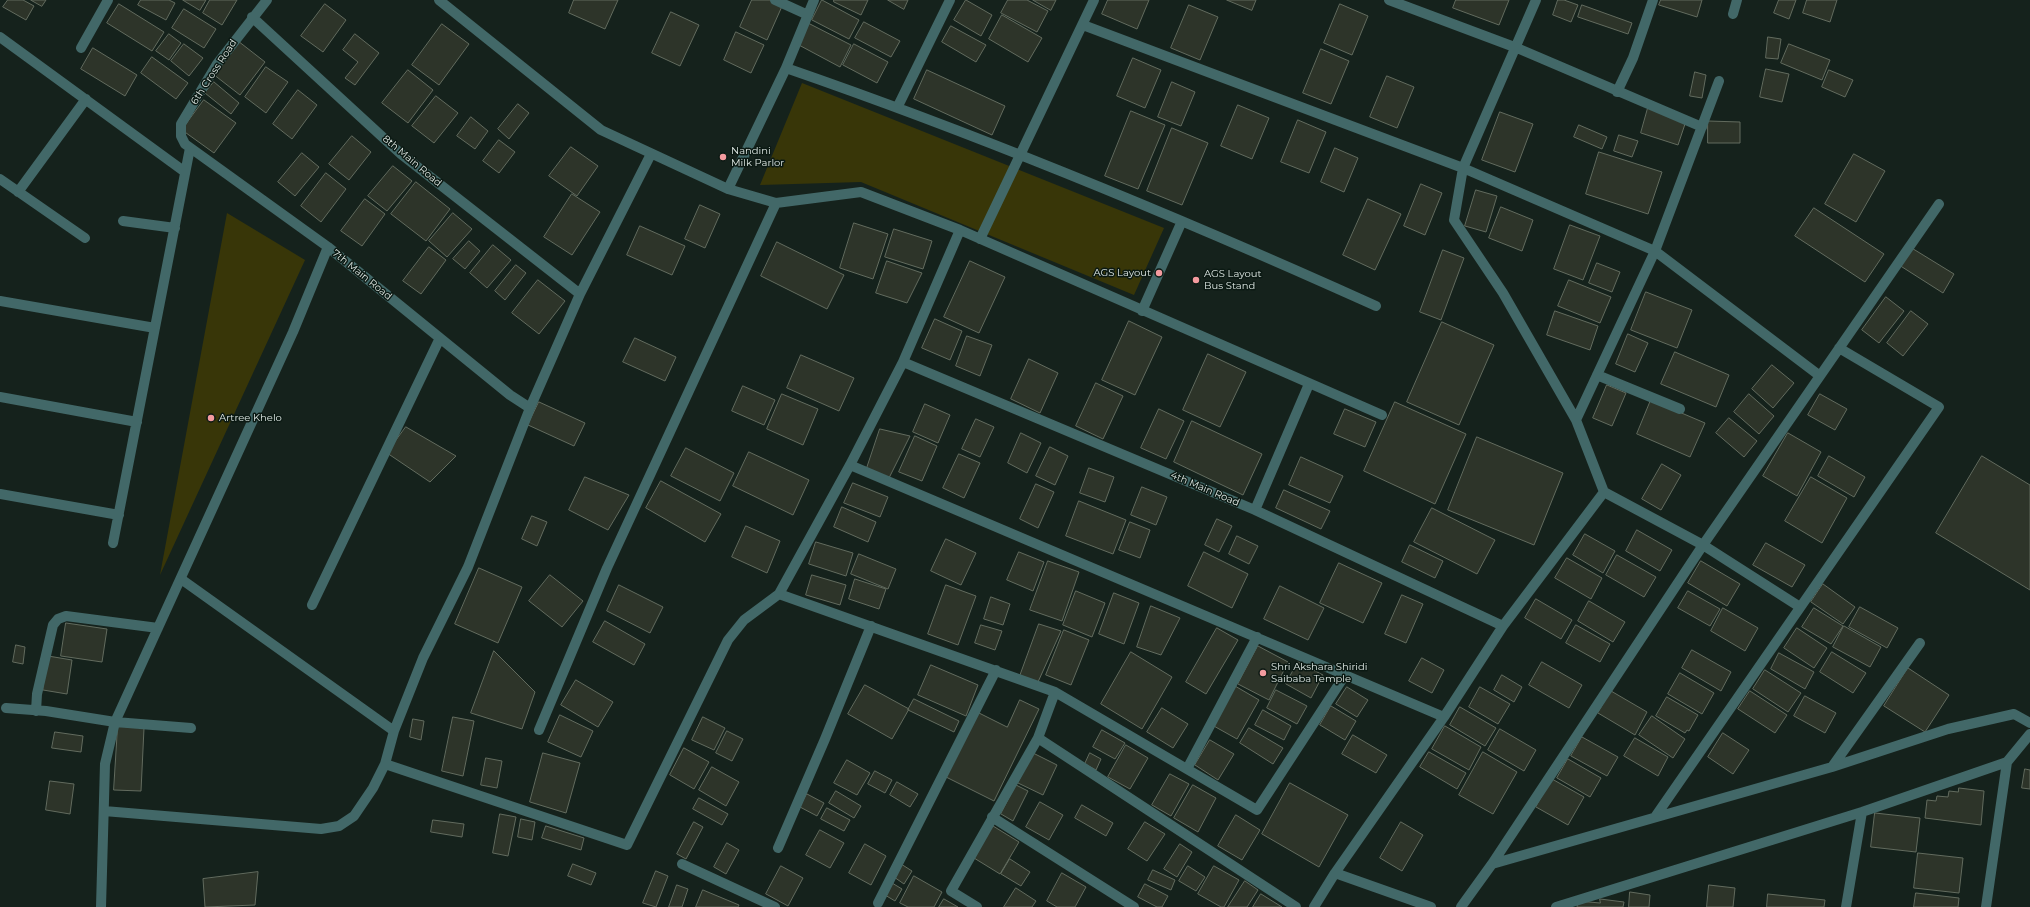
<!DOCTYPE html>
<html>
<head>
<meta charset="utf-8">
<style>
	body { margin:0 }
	canvas { display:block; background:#15221c }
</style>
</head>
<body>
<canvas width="2030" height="907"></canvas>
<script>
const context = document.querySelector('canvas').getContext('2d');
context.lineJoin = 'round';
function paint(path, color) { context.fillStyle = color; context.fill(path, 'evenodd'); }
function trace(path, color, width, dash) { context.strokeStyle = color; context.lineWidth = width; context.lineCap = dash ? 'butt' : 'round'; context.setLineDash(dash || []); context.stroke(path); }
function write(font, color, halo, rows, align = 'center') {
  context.font = font + ' Montserrat,sans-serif'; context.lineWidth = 3; context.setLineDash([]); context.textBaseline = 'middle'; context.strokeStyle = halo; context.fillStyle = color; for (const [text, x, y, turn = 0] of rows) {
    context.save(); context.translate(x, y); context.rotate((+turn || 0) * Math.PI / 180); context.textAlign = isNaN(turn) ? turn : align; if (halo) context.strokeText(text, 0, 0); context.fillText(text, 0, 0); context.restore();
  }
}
const green = new Path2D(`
	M802,83L1164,228L1134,295L861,182L760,185Z
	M227,213L305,260L160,575Z`);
const building = new Path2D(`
	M8,0H23L34,6L26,20L3,7Z
	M31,0H46L42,6Z
	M141,0H169L175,3L166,20L138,5Z
	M183,0H206L200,10Z
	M210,0H237L222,25L203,13Z
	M574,0H618L605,29L569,13Z
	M752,0H774L783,4L767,40L740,27Z
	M822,0L859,20L849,39L812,20Z
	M834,0H868L861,15L834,2Z
	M888,0H908L904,9Z
	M966,0L992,15L981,36L954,20Z
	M1008,0H1027L1048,11L1037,32L1001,13Z
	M1033,0H1056L1051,10Z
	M1108,0H1149L1137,29L1102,14Z
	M1227,0H1256L1252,10Z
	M1456,0H1509L1499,25L1453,8Z
	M1558,0H1564L1578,5L1571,22L1553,15Z
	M1661,0H1702L1697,17L1659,5Z
	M1779,0H1796L1789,19L1774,13Z
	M1807,0H1837L1830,22L1803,13Z
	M119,4L164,32L152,51L107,23Z
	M325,4L346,20L323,52L301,36Z
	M1340,4L1368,16L1352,55L1324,43Z
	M1189,5L1218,17L1200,60L1171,48Z
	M1582,5L1632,23L1628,34L1578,17Z
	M184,9L216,29L204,48L172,28Z
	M671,12L699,25L680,66L652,53Z
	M1002,15L1042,38L1028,62L989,39Z
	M864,22L900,41L891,57L855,38Z
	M808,23L851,45L840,67L797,44Z
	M442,24L469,44L439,85L412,65Z
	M951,26L986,45L976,62L942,42Z
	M736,32L764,45L751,73L724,60Z
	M169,34L181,43L169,60L156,51Z
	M355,34L379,53L355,85L345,78L358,62L343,50Z
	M1768,37L1781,39L1778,59L1766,58Z
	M238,41L265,62L240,95L213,74Z
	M184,44L203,58L189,76L171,61Z
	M854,44L888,62L877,83L843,65Z
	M1789,44L1830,60L1822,80L1781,63Z
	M93,48L137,75L125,96L81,69Z
	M1321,49L1349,61L1331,104L1303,93Z
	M152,57L188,83L176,99L141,73Z
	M1133,58L1161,70L1145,108L1117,96Z
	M266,67L288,82L266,113L245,97Z
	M1766,69L1789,74L1782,102L1760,97Z
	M408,70L433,90L408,123L382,103Z
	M927,70L1005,106L992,135L914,99Z
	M1829,70L1853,80L1845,97L1822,87Z
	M1695,72L1706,75L1702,98L1690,96Z
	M1387,76L1414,87L1397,128L1370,117Z
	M214,82L239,103L231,114L205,93Z
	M1172,82L1195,92L1181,126L1158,117Z
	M298,90L317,105L292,139L273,124Z
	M436,96L458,113L434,143L412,126Z
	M204,100L236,123L214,153L182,130Z
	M518,104L529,113L509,139L498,129Z
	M1238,105L1269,118L1252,159L1221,146Z
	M1648,108L1686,121L1678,145L1641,133Z
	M1131,111L1165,125L1138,189L1105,176Z
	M1500,112L1533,124L1515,172L1482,160Z
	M471,117L488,131L475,149L457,136Z
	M1298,120L1326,132L1309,173L1281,162Z
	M1708,121L1740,122V143H1708Z
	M1579,125L1607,137L1602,149L1574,137Z
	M1172,128L1208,143L1182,205L1147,191Z
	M1619,135L1638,141L1632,157L1614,151Z
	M352,136L371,152L349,180L329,164Z
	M499,140L515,152L499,173L483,161Z
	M571,147L598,166L577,196L549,176Z
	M1335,148L1358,158L1344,192L1321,182Z
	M1599,152L1662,172L1648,214L1586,194Z
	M302,153L319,167L295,196L278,182Z
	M1854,154L1885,171L1856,222L1825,204Z
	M393,166L412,181L387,211L368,196Z
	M326,173L346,189L321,222L301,206Z
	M416,182L450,209L426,241L391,214Z
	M1421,184L1442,193L1425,235L1404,226Z
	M1476,190L1497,196L1486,232L1465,226Z
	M572,194L600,212L572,255L544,237Z
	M365,199L385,214L362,246L341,231Z
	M1368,199L1401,214L1375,270L1343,255Z
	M700,205L720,214L705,248L685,239Z
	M1501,207L1533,220L1522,251L1489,238Z
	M1814,208L1884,254L1865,282L1795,236Z
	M453,213L472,229L447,257L429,241Z
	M854,223L888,234L873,279L840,268Z
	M1570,225L1600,236L1583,280L1554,269Z
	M640,226L685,246L672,275L627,255Z
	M894,229L932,241L923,269L885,257Z
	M469,241L480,251L465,269L453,259Z
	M777,242L844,275L827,309L761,276Z
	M493,245L511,260L487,288L470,273Z
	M429,247L446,260L421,294L403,281Z
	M1910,247L1954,274L1943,293L1899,265Z
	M1443,250L1464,258L1441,320L1420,312Z
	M887,261L922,273L907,303L876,293Z
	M970,261L1005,277L979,333L944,317Z
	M1597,263L1620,272L1612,292L1589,283Z
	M516,265L526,273L505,300L495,291Z
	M538,280L565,301L539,334L512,313Z
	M1569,280L1611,297L1600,323L1558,306Z
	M1646,292L1692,310L1677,348L1631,330Z
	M1886,297L1904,311L1879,343L1862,330Z
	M1555,311L1598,326L1590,350L1547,335Z
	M1911,311L1928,324L1903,356L1887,343Z
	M935,319L962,331L950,360L922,348Z
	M1129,321L1162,337L1135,395L1102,380Z
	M1442,322L1494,345L1459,425L1407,402Z
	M1628,334L1648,343L1635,372L1616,364Z
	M967,336L992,345L980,376L956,366Z
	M635,338L676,357L665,381L623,362Z
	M1675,352L1729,375L1716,407L1661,384Z
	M1208,354L1246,372L1220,427L1183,410Z
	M801,355L854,378L839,411L787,388Z
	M1029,359L1058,373L1040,413L1011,399Z
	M1772,365L1794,383L1773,408L1752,389Z
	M1096,383L1123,396L1103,439L1076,426Z
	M1607,385L1626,393L1612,426L1593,418Z
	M743,386L775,400L764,425L732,411Z
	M782,394L818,409L803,445L767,429Z
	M1749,394L1774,416L1759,434L1734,412Z
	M1820,394L1847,409L1835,430L1808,415Z
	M1651,400L1705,423L1690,457L1637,434Z
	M539,402L585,423L574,446L528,425Z
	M1395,402L1466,434L1435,504L1364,471Z
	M925,404L950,415L938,443L913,432Z
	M1159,409L1184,421L1166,459L1141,448Z
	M1345,409L1376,422L1365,447L1334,434Z
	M1729,418L1757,441L1744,457L1716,433Z
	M976,419L994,427L980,457L962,449Z
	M1192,421L1262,454L1243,495L1174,462Z
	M406,427L456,456L430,482L387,453Z
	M880,429L910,436L889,478L867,468Z
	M1021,433L1041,443L1027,473L1008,463Z
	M1788,433L1821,452L1797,496L1763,476Z
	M915,436L937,446L922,481L899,472Z
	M1477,437L1563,473L1534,545L1448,510Z
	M1050,447L1068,456L1055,485L1036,476Z
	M686,448L734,473L720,501L671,476Z
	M749,452L809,480L793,515L733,486Z
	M959,454L980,463L964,498L943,488Z
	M1829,456L1865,477L1854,497L1818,476Z
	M1982,456L2030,485V590L1936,533Z
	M1301,457L1343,476L1330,503L1289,485Z
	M1662,464L1681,475L1661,510L1642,499Z
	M1089,468L1114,477L1105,502L1080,493Z
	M585,477L629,495L608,530L569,510Z
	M1811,477L1847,498L1822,543L1785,521Z
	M661,481L721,514L705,542L646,508Z
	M853,483L888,497L880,517L844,503Z
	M1036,484L1054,492L1038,528L1020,519Z
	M1142,487L1167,497L1156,525L1131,515Z
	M1284,490L1330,511L1321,529L1276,508Z
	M1079,501L1126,520L1113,554L1066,536Z
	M842,507L876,522L868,542L834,527Z
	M1432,508L1495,540L1477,574L1414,542Z
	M532,516L547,522L537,546L522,539Z
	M1217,519L1232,526L1219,552L1205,545Z
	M1130,522L1150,530L1140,558L1119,550Z
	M746,526L780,541L767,573L732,557Z
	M1637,530L1672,550L1660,571L1626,551Z
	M1585,534L1615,551L1603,573L1573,555Z
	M1237,536L1258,546L1249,564L1229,554Z
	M946,539L976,553L961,585L931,571Z
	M816,542L853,553L846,576L809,564Z
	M1766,543L1805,565L1792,587L1753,565Z
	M1410,545L1443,561L1435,578L1402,562Z
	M1019,552L1044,562L1033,591L1007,580Z
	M1204,552L1248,574L1232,608L1188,586Z
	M859,554L896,569L888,589L851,574Z
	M1617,555L1656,577L1644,597L1606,575Z
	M1567,558L1602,578L1591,599L1555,578Z
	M1048,561L1079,572L1062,621L1030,610Z
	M1701,561L1740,584L1727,606L1688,583Z
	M1339,563L1382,583L1363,623L1320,603Z
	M479,568L522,587L498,643L455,624Z
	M550,575L583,601L562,627L529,601Z
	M812,575L846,585L840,605L806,595Z
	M855,579L886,589L879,609L849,599Z
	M1823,584L1855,607L1843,624L1811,602Z
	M619,585L663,607L650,633L607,611Z
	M946,585L976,596L958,645L928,634Z
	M1280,586L1324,608L1308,640L1264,619Z
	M1076,591L1105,603L1092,637L1063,625Z
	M1688,591L1720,609L1710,626L1678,608Z
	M1114,593L1139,603L1124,644L1099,634Z
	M1402,595L1423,604L1406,643L1385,634Z
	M991,597L1010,604L1003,625L984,619Z
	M1536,599L1572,620L1561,639L1525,618Z
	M1589,601L1625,622L1613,642L1578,621Z
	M1151,606L1180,618L1161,655L1137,647Z
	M1860,607L1898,628L1887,648L1849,627Z
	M1723,608L1758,628L1745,651L1711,631Z
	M1814,608L1843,626L1831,644L1802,627Z
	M605,621L645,644L634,665L593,642Z
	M66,623L107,629L102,662L61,656Z
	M1039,624L1061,631L1038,682L1020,676Z
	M981,625L1002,631L995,650L975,643Z
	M1576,625L1610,644L1600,662L1566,643Z
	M1844,626L1881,647L1870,667L1833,647Z
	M1217,628L1238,640L1206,694L1186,682Z
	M1797,628L1827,648L1814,668L1784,648Z
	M1064,630L1089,640L1071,685L1046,675Z
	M16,645L25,647L23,664L13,662Z
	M1258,646L1288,662L1269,700L1238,684Z
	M1692,650L1731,672L1721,691L1682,668Z
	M494,651L535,692L522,729L471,713Z
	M1131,652L1172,677L1142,729L1101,704Z
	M1832,652L1866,673L1853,693L1820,672Z
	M1779,653L1814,672L1805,689L1771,669Z
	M48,656L72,660L67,694L43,690Z
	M1422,658L1444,670L1432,693L1409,681Z
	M1298,662L1323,675L1311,698L1286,684Z
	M1542,662L1582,685L1569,708L1529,685Z
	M931,665L978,685L966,716L918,695Z
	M1908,668L1949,695L1925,732L1884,706Z
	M1765,670L1801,693L1788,712L1753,689Z
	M1680,673L1714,693L1702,714L1668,694Z
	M1502,675L1522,687L1514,702L1494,690Z
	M576,680L613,702L598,727L561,705Z
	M865,685L909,709L892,739L848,714Z
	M1235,686L1259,700L1237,739L1212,725Z
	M1347,687L1368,700L1357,717L1336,704Z
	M1480,687L1510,704L1498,724L1469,707Z
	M1276,690L1307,706L1297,724L1267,708Z
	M1611,691L1647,712L1635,735L1598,713Z
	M1750,691L1787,715L1775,733L1738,709Z
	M1805,696L1836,713L1825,733L1794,716Z
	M1667,697L1698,715L1689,731L1687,730L1685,733L1656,716Z
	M914,699L959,721L954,732L908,710Z
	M1020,700L1039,709L994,801L946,777L977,712L1007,727Z
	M1331,706L1356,721L1345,740L1320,725Z
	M1460,707L1496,728L1485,746L1450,725Z
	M1162,708L1188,724L1173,748L1147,732Z
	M1263,710L1291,726L1284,740L1255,725Z
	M560,715L593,731L581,757L548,742Z
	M1652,716L1685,739L1673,758L1639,735Z
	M453,717L474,721L463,776L442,771Z
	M703,717L725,728L714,750L692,740Z
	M413,719L424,721L421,740L410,737Z
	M118,726L144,728L141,791L114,790Z
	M1445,726L1481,747L1469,770L1432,749Z
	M1249,728L1283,748L1273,764L1240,743Z
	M1500,729L1536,750L1524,771L1488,750Z
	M1102,730L1125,743L1115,759L1093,747Z
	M727,731L743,739L732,761L716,753Z
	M55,732L83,736L81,752L52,748Z
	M1723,733L1749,750L1733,774L1708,757Z
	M1353,735L1387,755L1376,773L1342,754Z
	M1582,737L1618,757L1607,776L1571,756Z
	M1635,738L1668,757L1658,776L1624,756Z
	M1210,740L1234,754L1218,780L1195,765Z
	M1126,745L1148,758L1130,789L1108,777Z
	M684,748L709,762L694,789L670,775Z
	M1429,752L1466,773L1457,789L1420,767Z
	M1483,752L1517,772L1493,814L1459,795Z
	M543,753L580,763L566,813L530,802Z
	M1033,753L1057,765L1043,795L1018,783Z
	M1090,753L1101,759L1096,770L1085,764Z
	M486,758L502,761L497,788L481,785Z
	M1568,759L1601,778L1590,797L1557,778Z
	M847,760L870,773L857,795L834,783Z
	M712,767L739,782L726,806L699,790Z
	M2025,769L2030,770V789L2022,788Z
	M875,771L892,780L885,793L868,784Z
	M1170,774L1189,784L1171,816L1152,805Z
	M1552,779L1584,797L1568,825L1536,807Z
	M50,781L74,784L70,814L46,810Z
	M897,782L918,794L910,807L890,795Z
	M1290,783L1348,815L1319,867L1262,834Z
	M1016,785L1028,791L1013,821L1001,814Z
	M1193,785L1216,798L1198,832L1174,818Z
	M1959,788L1984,791L1981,825L1925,818L1927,800L1936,801L1937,796L1948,797L1949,791L1958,792Z
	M836,791L861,806L854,818L829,803Z
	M807,794L824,803L817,816L800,807Z
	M699,798L728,814L722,825L693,809Z
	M1040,802L1063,815L1049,840L1026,827Z
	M1082,805L1113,823L1106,836L1075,818Z
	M827,808L850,820L844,831L821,819Z
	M1875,813L1920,818L1916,852L1871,847Z
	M500,814L516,817L508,856L493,853Z
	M1236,815L1260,830L1242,860L1218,846Z
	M521,819L535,822L532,840L518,837Z
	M433,820L464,824L462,837L431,832Z
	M694,822L703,827L686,859L677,854Z
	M1145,822L1165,834L1147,861L1128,849Z
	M1401,822L1423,835L1402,871L1380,858Z
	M546,826L584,838L581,850L542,838Z
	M993,826L1019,842L1000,874L974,858Z
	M820,830L844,843L830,868L806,855Z
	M727,843L739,850L726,874L714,867Z
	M865,844L886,856L871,885L849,873Z
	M1180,844L1192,852L1177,877L1164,869Z
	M1918,853L1963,858L1959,893L1914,888Z
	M1010,859L1030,872L1021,886L1001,874Z
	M573,864L596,873L591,885L568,876Z
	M901,864L912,871L904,884L894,877Z
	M781,866L803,878L788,906L766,894Z
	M1188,866L1205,877L1196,891L1179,881Z
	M1214,866L1239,880L1224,907H1221L1198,894Z
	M1153,870L1175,880L1171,890L1148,880Z
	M656,871L668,876L656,907L643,903Z
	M258,872L255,905L205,907L203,879Z
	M1062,873L1086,887L1075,907H1057L1047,901Z
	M914,876L942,892L934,907H908L900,903Z
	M1245,881L1258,890L1247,907H1228Z
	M892,883L902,889L895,901L885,895Z
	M1145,884L1168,896L1162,907H1157L1138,897Z
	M677,885L688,889L682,907H669Z
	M1709,885L1735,888L1733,907H1707Z
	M1016,888L1036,901L1032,907H1004Z
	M703,890L739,905L738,907H696Z
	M1630,892L1650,895L1649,907H1629Z
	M1916,893L1959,898L1958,907H1914Z
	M1261,894L1282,907H1253Z
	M1768,894L1825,900L1824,907H1767Z
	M944,899L958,907H939Z
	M1600,899L1624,902L1623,907H1577L1578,901L1600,903Z`);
const minor = new Path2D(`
	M267,0L217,64L181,124V136L185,144L328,247L510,395L530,408
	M775,0L808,15
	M1389,0L1517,48L1702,127
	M1733,14L1737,0
	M252,17L401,154L580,294
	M1083,25L1463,168L1655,251L1820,376
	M0,37L185,172
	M81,48L108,0
	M786,68C986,137 1183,219 1376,306
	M1617,92L1633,58L1653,0
	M898,106L950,0
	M0,179L85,238
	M728,189L786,68L814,0
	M18,192L86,99
	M123,221L175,228
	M960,230L1382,415
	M980,239L1094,0
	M0,301L155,328
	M1142,311L1182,221
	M903,362L1255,510L1503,626
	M1597,375L1680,409
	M0,397L137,422
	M1576,420L1655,251L1719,81
	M850,465L1444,717
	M1604,492L1703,545L1800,607
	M0,494L119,515
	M1255,510L1309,384
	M113,543L190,148
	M181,579L394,731
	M779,594L1055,692L1257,810L1345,675
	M312,605L440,338
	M6,708L46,711L115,722L191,728
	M36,711L37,694L53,625L58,619L66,616L158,628
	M539,730L607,568L776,203
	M1038,738L1296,907
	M385,764L627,845L728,640L744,620L779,594L850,465L903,362L960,230L861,192L776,203L728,189L601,130L439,0
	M1832,767L1920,643
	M1187,769L1257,637
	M104,811L321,829L339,826L354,816L373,788L385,764L394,731L423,658L468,567L530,408L580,294L651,154
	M992,817L1134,907
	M1655,817L1939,407L1839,348
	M778,848L825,739L871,626
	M682,864L775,907
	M1492,864L1703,545L1939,204
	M1335,873L1431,907
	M878,903L996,670
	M101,907L105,764L115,722L293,332L328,247
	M977,907L951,891L1038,738L1055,692
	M1314,907L1335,873L1444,717L1503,626L1604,492L1576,420L1503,293L1454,220L1463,168L1536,0
	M1461,907L1492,864L1832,767L1948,729L2014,714L2030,723
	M1556,907L1862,812L2007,762L2030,734
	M1846,907L1862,812
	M1986,907L2007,762`);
const markers = [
	[723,157,4,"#f49b9f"],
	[1159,273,4,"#f49b9f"],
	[1196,280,4,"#f49b9f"],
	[211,418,4,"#f49b9f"],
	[1263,673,4,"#f49b9f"]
];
const streetNames = [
	["6th Cross Road",214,72,-57],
	["8th Main Road",412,161,40],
	["7th Main Road",362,275,39],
	["4th Main Road",1205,489,23]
];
const poiNames = [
	["Nandini",731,151],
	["Milk Parlor",731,163],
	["AGS Layout",1151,273,"right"],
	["AGS Layout",1204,274],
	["Bus Stand",1204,286],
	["Artree Khelo",219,418],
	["Shri Akshara Shiridi",1271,667],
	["Saibaba Temple",1271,679]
];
paint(green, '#383608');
paint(building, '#2d3429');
trace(building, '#626b5e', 1);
trace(minor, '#426868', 10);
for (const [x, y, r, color] of markers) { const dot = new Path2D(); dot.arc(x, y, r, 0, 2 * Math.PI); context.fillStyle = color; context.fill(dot); trace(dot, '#0b1913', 1.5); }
write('10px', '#dee7e3', '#0b1913', streetNames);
write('10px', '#dee7e3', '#0b1913', poiNames, 'left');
</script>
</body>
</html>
